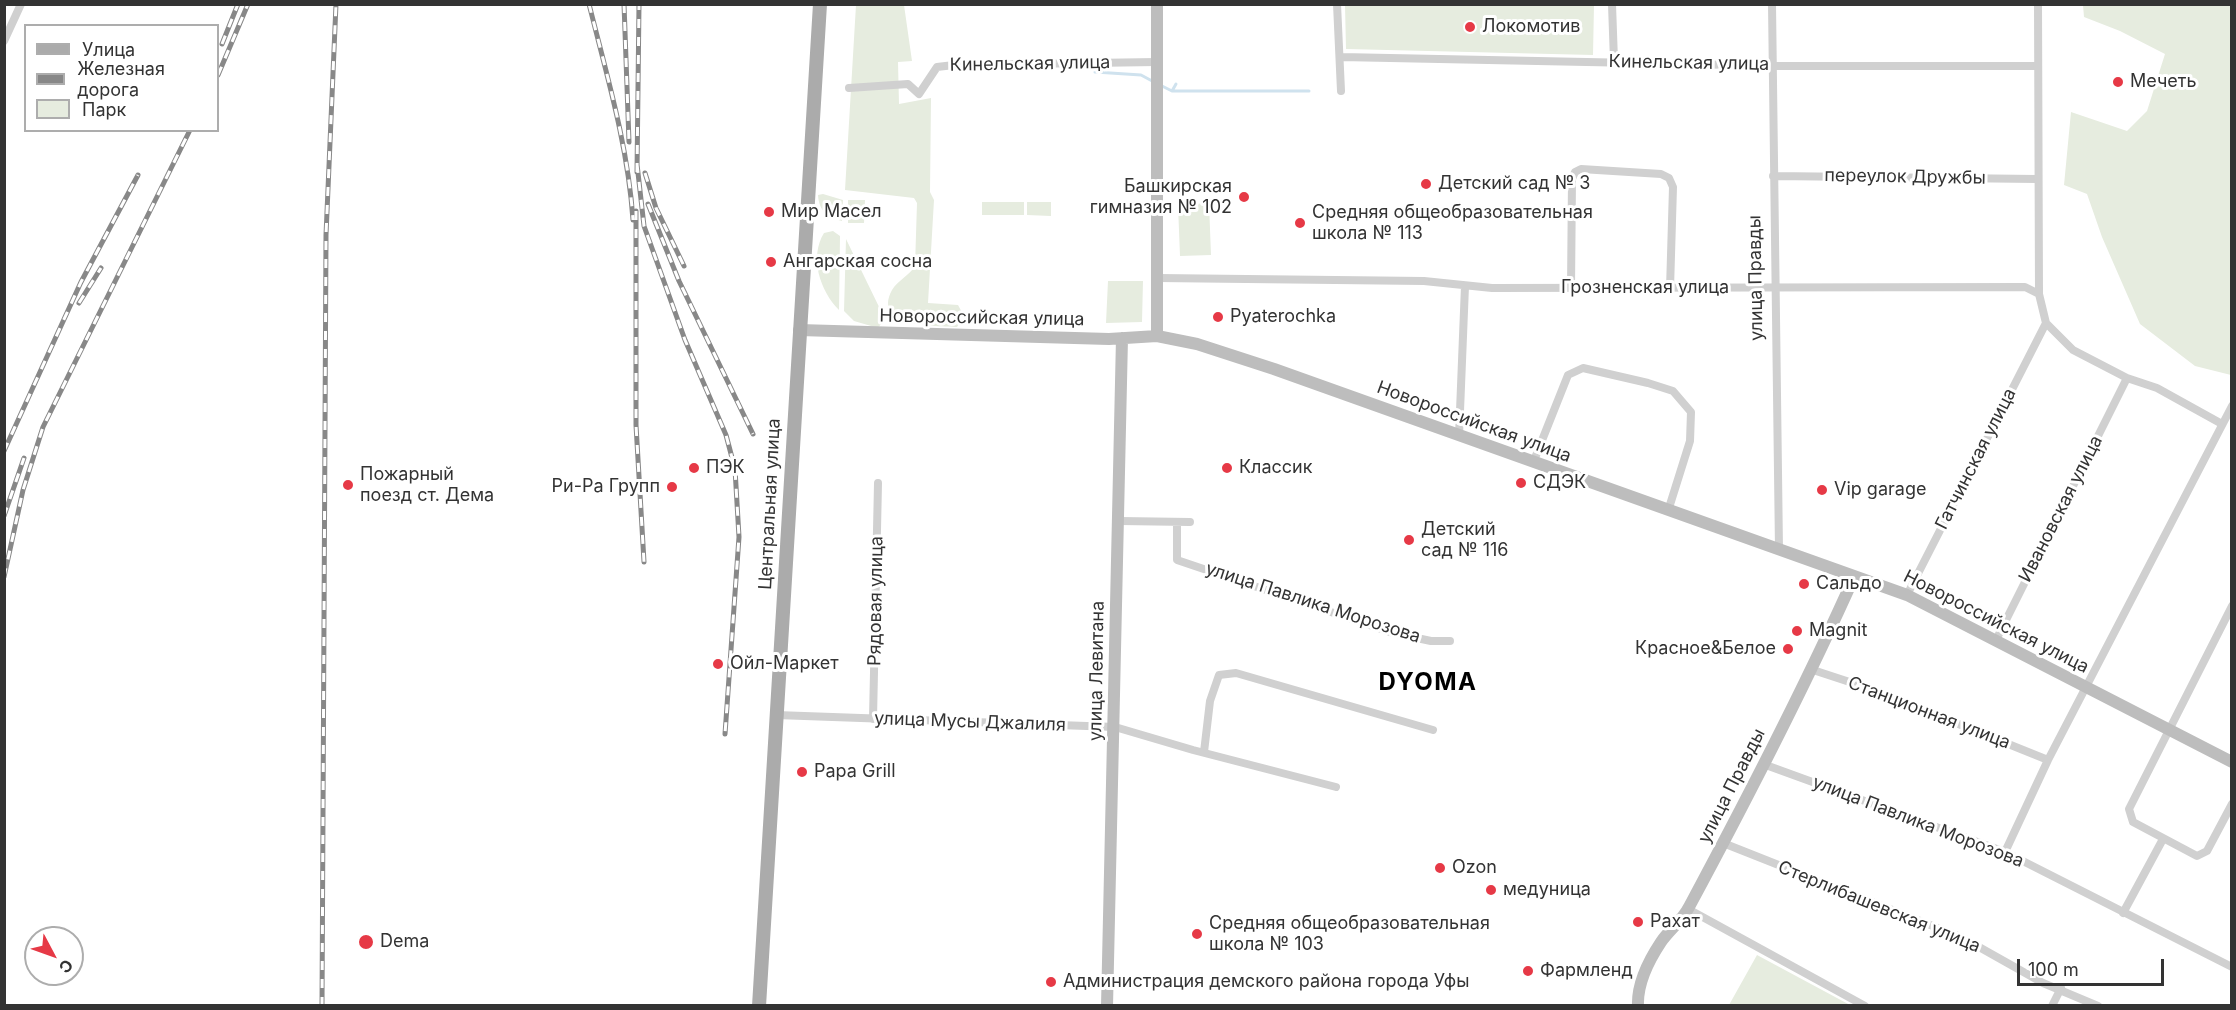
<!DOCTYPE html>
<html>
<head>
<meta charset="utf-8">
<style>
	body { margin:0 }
	#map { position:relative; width:2236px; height:1010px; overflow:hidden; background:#fff; font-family:Inter,sans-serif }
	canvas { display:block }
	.frame { position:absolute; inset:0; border:6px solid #333; pointer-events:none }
	.legend { position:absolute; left:24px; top:24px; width:195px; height:108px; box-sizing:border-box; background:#fff; border:2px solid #adadad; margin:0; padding:8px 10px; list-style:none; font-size:18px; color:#333 }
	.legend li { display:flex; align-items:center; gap:12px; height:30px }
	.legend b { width:30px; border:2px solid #adadad }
	.north { position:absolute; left:24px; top:926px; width:60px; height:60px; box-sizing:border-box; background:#fff; border:2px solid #adadad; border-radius:50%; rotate:131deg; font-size:16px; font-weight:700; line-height:24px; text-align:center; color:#333 }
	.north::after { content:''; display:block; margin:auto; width:21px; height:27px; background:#e63946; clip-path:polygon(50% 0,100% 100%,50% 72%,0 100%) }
	.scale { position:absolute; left:2017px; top:959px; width:147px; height:27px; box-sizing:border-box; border:3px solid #333; border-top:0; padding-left:8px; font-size:18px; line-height:21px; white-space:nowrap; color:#333; -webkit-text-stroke:4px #fff; paint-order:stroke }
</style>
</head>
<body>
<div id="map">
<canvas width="2236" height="1010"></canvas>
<div class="frame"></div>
<ul class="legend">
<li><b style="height:8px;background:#ababab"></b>Улица</li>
<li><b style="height:8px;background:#888"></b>Железная дорога</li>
<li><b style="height:16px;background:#e6ecdf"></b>Парк</li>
</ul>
<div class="north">С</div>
<div class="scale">100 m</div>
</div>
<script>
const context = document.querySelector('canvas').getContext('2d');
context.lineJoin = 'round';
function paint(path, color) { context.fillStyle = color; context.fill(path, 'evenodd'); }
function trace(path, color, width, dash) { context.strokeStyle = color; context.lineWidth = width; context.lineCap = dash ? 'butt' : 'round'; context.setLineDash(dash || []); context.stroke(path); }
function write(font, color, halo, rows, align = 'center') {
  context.font = font + ' Inter,sans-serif'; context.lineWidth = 6; context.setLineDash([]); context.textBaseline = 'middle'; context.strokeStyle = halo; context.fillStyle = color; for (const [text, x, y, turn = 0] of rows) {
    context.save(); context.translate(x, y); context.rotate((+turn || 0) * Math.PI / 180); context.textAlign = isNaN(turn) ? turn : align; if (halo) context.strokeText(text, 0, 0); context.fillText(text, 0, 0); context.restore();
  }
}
const green = new Path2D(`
	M856,5H904L912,61L898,62L899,104L931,98L930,192L934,200L928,303L958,305L964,316L957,327C939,326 871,328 892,290C898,280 909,276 915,266L917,203L914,198L845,190Z
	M1345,5H1594L1593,55L1346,49Z
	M2083,5H2231V375L2195,366L2140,324L2102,237L2087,194L2064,185L2071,112L2127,131L2147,111L2165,54L2120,31L2084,17Z
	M823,194L843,200L842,221C827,217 819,211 818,195Z
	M848,200H865L864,223H848Z
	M982,202H1024V215H982Z
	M1027,202H1051V216L1027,215Z
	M1209,203L1211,255L1180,256L1178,205Z
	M833,231L840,236L839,310C820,291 809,257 824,233Z
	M846,239L882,313L884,320L878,328L854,321L844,311Z
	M1108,281H1143L1142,322L1106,323Z
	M1757,955L1850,1005H1729Z`);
const stream = new Path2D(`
	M1095,72L1141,75L1154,82
	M1160,85L1172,91H1309
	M1172,91L1176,84`);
const street = new Path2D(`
	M1337,4L1341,91
	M1612,4L1614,61
	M1772,4L1779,550
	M2038,4L2039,294
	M4,41L21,4
	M1341,57L1783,66H2038
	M849,88L908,84L919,94L937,67L954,65L1157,62
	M1773,176L2037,179
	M1158,278L1424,281L1492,288L2025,287L2039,294L2046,323L2073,350L2127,378L2157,388L2222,424
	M1571,288L1572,179L1575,172L1581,169L1661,174L1669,178L1673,187L1670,289
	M1459,436L1465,286
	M1533,463L1568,375L1583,368L1648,383L1673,391L1691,412L1690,441L1668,511
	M1120,521L1190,522
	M1177,522V560L1393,633L1431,641H1450
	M1907,595L2046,323
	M2232,606L2129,809L2133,822L2197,856L2207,851L2232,804
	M1996,640L2127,378
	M1810,669L1874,690L2048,760
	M776,715L1115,727L1193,750L1336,787
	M873,719L878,483
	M1204,752L1210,701L1219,675L1236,673L1433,730
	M1763,764L2005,852L2232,967
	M1723,843L1963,938L2043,983L2098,1006
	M2005,852L2048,760L2232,406
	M1688,909L1865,1006
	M2123,913L2163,839
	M2052,1006L2061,988`);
const secondary = new Path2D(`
	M1157,4V336
	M799,330L1109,339L1157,336L1197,344L1274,369L1907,595L2232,762
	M1107,1006L1122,338
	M1638,1006C1637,984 1649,960 1661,942C1670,929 1682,921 1689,907C1747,799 1804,689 1854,577`);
const primary = new Path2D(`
	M759,1006L820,4`);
const rail = new Path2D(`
	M589,4C607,76 628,146 633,220
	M624,4L629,142
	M222,44L238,4
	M218,75L248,4
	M637,164L644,226L685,340L726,435L735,469L739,537L725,734
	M637,172L639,4
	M645,173L656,208L684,266
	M648,204L679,281L753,434
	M636,211V425L644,562
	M79,303L101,268
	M4,451L81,282L138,175
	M4,516L24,458
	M4,577L23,490L43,427L190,130
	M322,1006L326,235L336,4`);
const markers = [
	[1470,27,6,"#e63946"],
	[2118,82,6,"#e63946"],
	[1426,184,6,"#e63946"],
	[1244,197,6,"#e63946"],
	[769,212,6,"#e63946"],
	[1300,223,6,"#e63946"],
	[771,262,6,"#e63946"],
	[1218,317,6,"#e63946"],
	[694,468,6,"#e63946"],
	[1227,468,6,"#e63946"],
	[1521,483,6,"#e63946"],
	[348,485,6,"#e63946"],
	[672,487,6,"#e63946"],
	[1822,490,6,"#e63946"],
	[1409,540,6,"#e63946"],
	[1804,584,6,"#e63946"],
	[1797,631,6,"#e63946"],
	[1788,649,6,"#e63946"],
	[718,664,6,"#e63946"],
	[802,772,6,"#e63946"],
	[1440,868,6,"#e63946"],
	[1491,890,6,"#e63946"],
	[1638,922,6,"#e63946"],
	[1197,934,6,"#e63946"],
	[366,942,8,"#e63946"],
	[1528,971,6,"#e63946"],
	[1051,982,6,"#e63946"]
];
const poiNames = [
	["Локомотив",1482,27],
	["Мечеть",2130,82],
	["Детский сад № 3",1438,184],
	["Башкирская",1232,187,"right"],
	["гимназия № 102",1232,208,"right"],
	["Мир Масел",781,212],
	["Средняя общеобразовательная",1312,213],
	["школа № 113",1312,234],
	["Ангарская сосна",783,262],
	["Pyaterochka",1230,317],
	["ПЭК",706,468],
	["Классик",1239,468],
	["Пожарный",360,475],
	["поезд ст. Дема",360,496],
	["СДЭК",1533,483],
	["Ри-Ра Групп",660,487,"right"],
	["Vip garage",1834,490],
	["Детский",1421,530],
	["сад № 116",1421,551],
	["Сальдо",1816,584],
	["Magnit",1809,631],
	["Красное&Белое",1776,649,"right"],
	["Ойл-Маркет",730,664],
	["Papa Grill",814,772],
	["Ozon",1452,868],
	["медуница",1503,890],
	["Рахат",1650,922],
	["Средняя общеобразовательная",1209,924],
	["школа № 103",1209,945],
	["Dema",380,942],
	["Фармленд",1540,971],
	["Администрация демского района города Уфы",1063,982]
];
const streetNames = [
	["Кинельская улица",1689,63,1],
	["Кинельская улица",1030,64,-1],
	["переулок Дружбы",1905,177,1],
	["улица Правды",1756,278,-91],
	["Грозненская улица",1645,288],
	["Новороссийская улица",982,318,1],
	["Новороссийская улица",1474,422,20],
	["Гатчинская улица",1976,459,-63],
	["Центральная улица",770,504,-87],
	["Ивановская улица",2061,509,-63],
	["Рядовая улица",876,601,-89],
	["улица Павлика Морозова",1313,603,18],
	["Новороссийская улица",1996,622,27],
	["улица Левитана",1097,671,-89],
	["Станционная улица",1929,713,21],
	["улица Мусы Джалиля",970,722,2],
	["улица Правды",1732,786,-63],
	["улица Павлика Морозова",1918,822,21],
	["Стерлибашевская улица",1879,907,22]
];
const districtNames = [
	["DYOMA",1428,683]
];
paint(green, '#e6ecdf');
trace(stream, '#cfe2ee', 3);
trace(street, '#d0d0d0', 8);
trace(secondary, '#bdbdbd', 12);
trace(primary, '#ababab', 14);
trace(rail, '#888', 5);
trace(rail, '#fff', 3, [9]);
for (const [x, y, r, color] of markers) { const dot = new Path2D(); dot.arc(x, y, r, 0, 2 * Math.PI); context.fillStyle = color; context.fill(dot); trace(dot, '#fff', 2); }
write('18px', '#333', '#fff', poiNames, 'left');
write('18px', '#333', '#fff', streetNames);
context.letterSpacing = '1.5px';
write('bold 24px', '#000', '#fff', districtNames);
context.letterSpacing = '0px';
</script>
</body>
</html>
